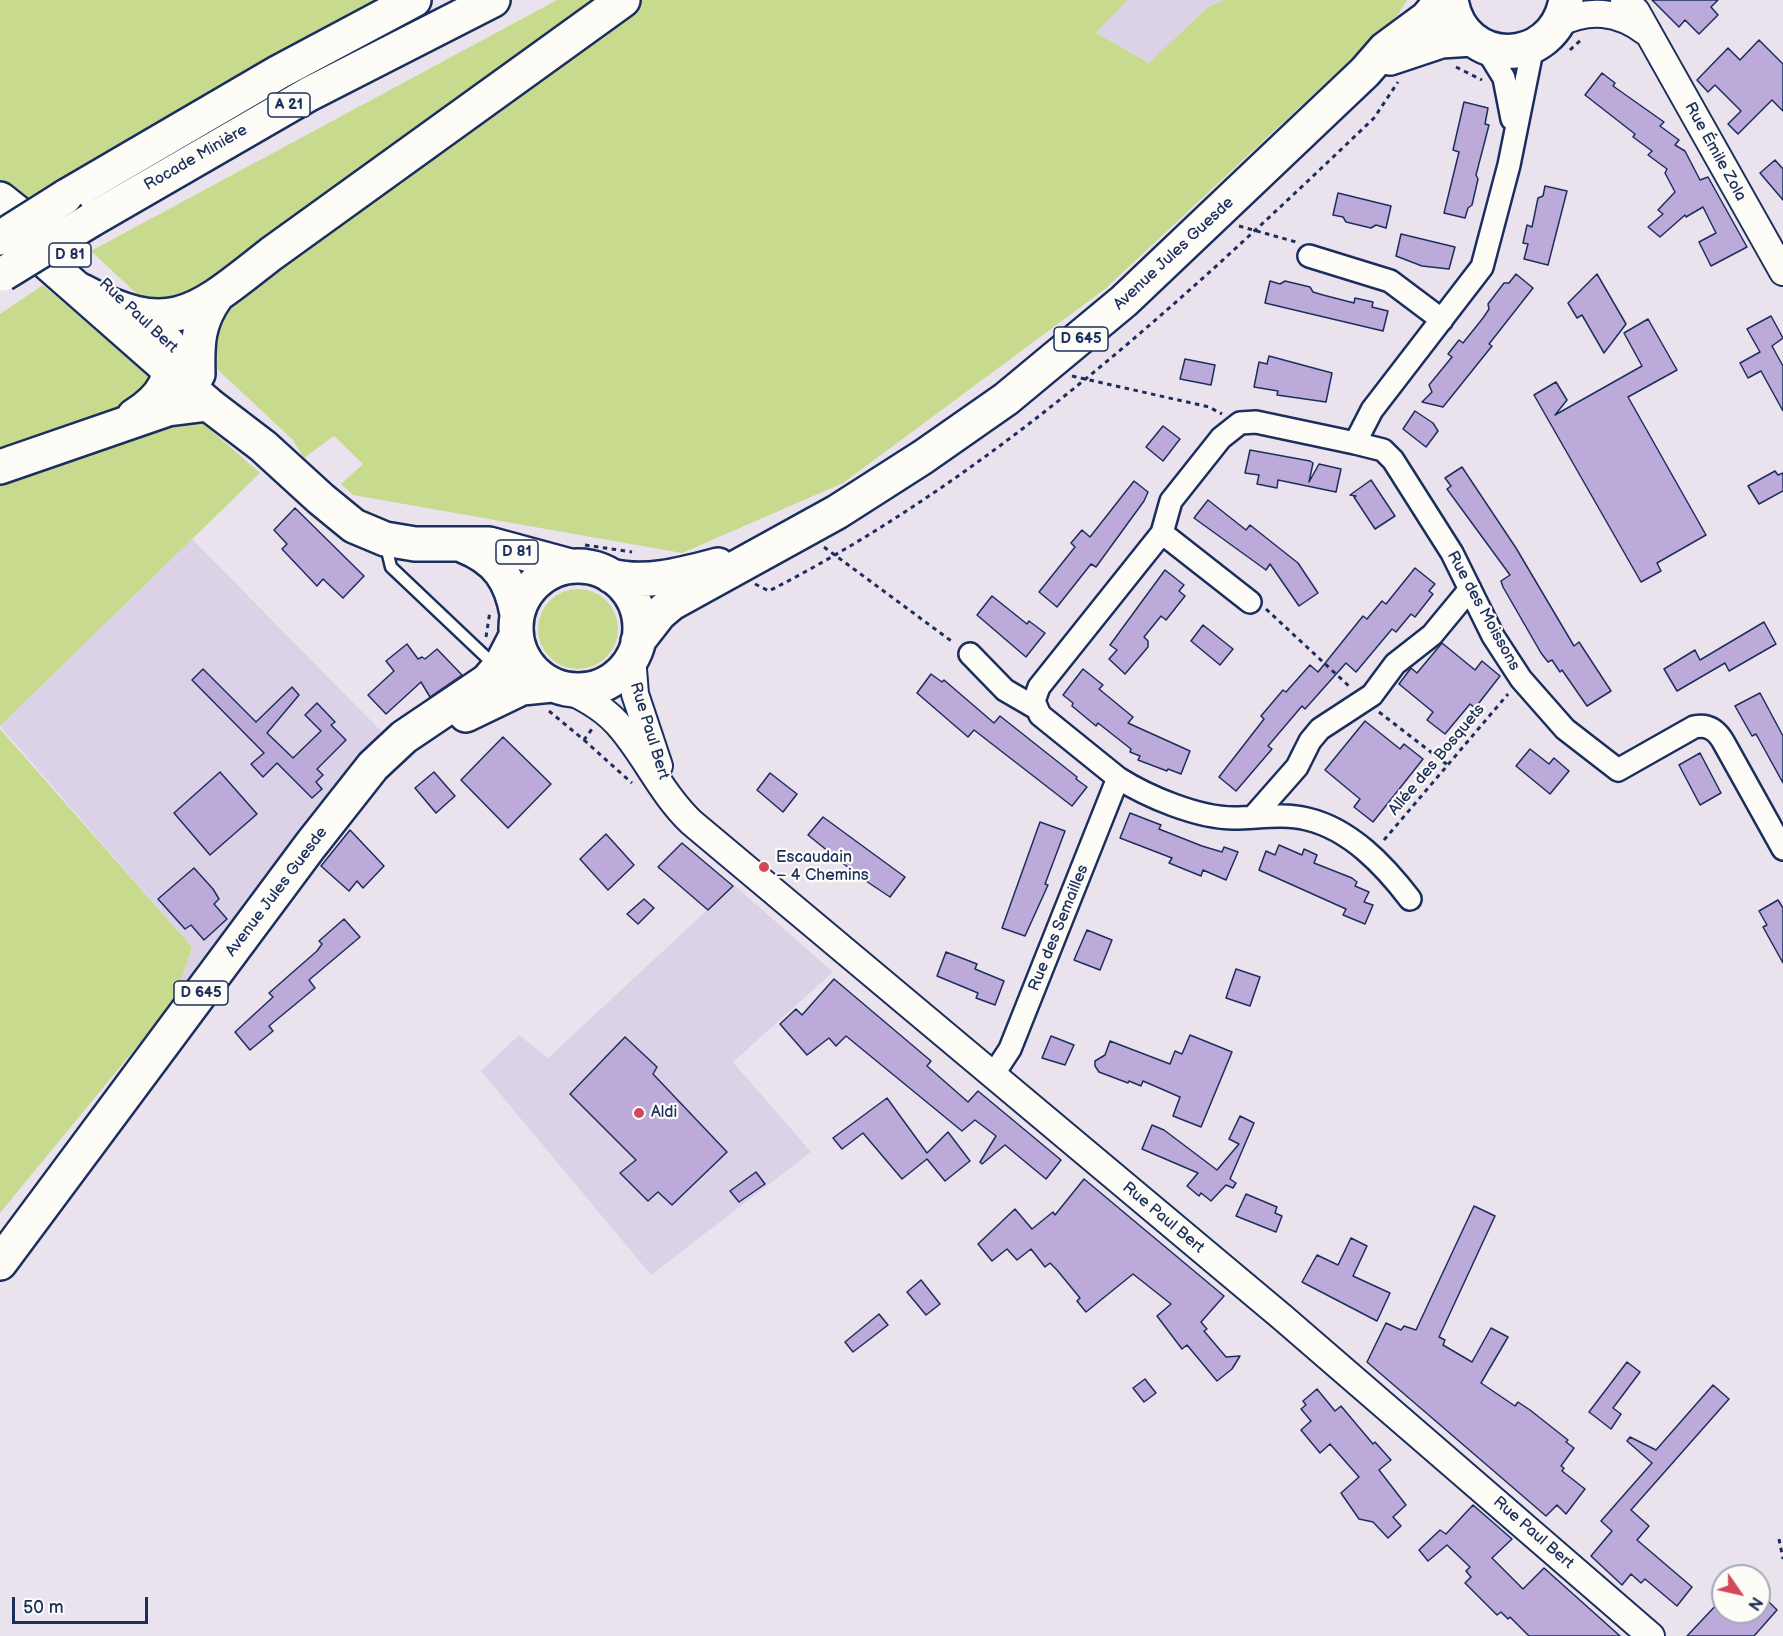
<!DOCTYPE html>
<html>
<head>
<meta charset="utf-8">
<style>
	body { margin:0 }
	#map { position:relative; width:1783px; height:1636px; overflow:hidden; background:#eae3ee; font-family:"Balsamiq Sans",sans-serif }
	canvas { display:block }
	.north { position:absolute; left:1711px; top:1564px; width:60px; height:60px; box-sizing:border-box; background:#fdfcf7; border:2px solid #a3aaba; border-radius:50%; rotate:124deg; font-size:16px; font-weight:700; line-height:24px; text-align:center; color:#1b2f5e }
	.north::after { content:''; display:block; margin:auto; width:21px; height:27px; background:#d1495b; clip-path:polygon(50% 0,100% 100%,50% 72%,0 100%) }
	.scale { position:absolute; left:12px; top:1597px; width:136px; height:27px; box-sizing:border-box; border:3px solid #1b2f5e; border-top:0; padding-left:8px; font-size:18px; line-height:21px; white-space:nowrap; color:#1b2f5e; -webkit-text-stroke:4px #fdfcf7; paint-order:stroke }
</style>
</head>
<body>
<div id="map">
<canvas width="1783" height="1636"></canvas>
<div class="north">N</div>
<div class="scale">50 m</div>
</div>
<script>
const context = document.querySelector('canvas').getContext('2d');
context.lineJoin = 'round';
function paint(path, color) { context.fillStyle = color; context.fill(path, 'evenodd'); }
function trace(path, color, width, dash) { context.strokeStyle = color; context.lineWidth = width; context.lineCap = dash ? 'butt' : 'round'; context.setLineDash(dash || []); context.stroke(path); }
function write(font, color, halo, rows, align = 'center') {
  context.font = font + ' "Balsamiq Sans",sans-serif'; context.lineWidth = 4.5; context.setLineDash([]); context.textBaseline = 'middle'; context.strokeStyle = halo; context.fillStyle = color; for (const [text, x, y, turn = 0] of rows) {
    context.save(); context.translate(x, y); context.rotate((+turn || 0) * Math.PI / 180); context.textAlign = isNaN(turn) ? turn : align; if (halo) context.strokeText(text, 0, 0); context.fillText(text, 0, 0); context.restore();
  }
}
const built = new Path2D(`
	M1128,0H1224L1208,7L1150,63L1096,33Z
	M192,539L389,739L175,1000L192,947L0,726Z
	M734,885L833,972L733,1062L811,1152L651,1275L481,1071L519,1035L548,1058Z`);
const green = new Path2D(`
	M0,0H389L27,198L0,180Z
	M557,0H1128L1096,33L1149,63L1208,7L1224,0H1407L1398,15L1105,289L843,483L682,553L353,495L341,484L363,464L334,436L304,458L293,440L91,251Z
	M43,285L260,473L0,726V314Z
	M538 629a40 40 0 1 1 80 0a40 40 0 1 1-80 0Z
	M0,729L192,947L175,1000L0,1213Z`);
const building = new Path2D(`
	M1652,0H1718L1711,7L1718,15L1699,34L1685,20L1679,27Z
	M1759,40L1783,64V111L1772,100L1738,134L1728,124L1741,111L1715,85L1708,92L1697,80L1728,48L1740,60Z
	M1602,73L1615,83L1613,86L1664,122L1660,126L1679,140L1675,145L1685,151L1700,180L1708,177L1747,247L1711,266L1699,242L1716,233L1703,207L1686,217L1685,215L1660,237L1648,227L1663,214L1658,210L1675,192L1665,173L1667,169L1648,155L1652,151L1633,137L1635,134L1585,95Z
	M1464,102L1488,108L1485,124L1489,125L1476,175L1478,179L1472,205L1468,208L1465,218L1444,213L1459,152L1453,150Z
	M1775,160L1783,169V200L1760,173Z
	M1545,186L1567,191L1548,265L1524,259L1528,244L1523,243L1527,225L1532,227L1538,198L1543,196Z
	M1338,193L1391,206L1386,228L1376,225L1371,228L1346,222L1343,217L1333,215Z
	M1401,234L1455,247L1449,269L1422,266L1396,256Z
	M1516,274L1533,288L1489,344L1492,346L1443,407L1422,402L1432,392L1429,385L1452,357L1448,354L1459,340L1463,343L1483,318L1489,309L1488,304L1504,283H1509Z
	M1597,274L1626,324L1604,353L1582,315L1577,318L1568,303Z
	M1270,281L1280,284L1285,281L1310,287L1313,292L1323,295L1354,303L1355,298L1373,302L1372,307L1388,311L1383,331L1265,303Z
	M1771,316L1783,338L1772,346L1783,366V411L1761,371L1748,378L1740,363L1760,352L1747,329Z
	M1648,319L1677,370L1628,397L1706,535L1657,563L1661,571L1641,582L1534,395L1556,382L1567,400L1555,415L1642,366L1624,333Z
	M1269,356L1332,373L1326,402L1277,395L1278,391L1254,387L1259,362L1267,364Z
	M1185,359L1215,365L1211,385L1180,379Z
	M1415,411L1433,423L1438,431L1426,447L1403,429Z
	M1163,426L1180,439L1163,461L1146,447Z
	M1250,450L1310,461L1313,463L1309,482L1319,464L1341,469L1336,492L1278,480L1277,488L1257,484L1259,475L1245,473Z
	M1462,467L1516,548L1574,646L1579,642L1611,691L1587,706L1562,670L1560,672L1552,660L1548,662L1541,653L1503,587L1501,581L1510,575L1447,489L1451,486L1445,478Z
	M1775,471L1778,475L1783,473V491L1759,504L1748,486Z
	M1371,480L1395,516L1375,529L1354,497L1356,496L1350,495Z
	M1134,481L1148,492L1144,501L1096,567L1091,564L1057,607L1039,592L1075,547L1071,543L1082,530L1090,537Z
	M1208,500L1246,530L1250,525L1298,563L1318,593L1299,606L1270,564L1266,570L1194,518Z
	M295,508L364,576L343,598L323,579L317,586L282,549L287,544L274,530Z
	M1415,568L1435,584L1429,591L1433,594L1415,617L1411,614L1396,632L1392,629L1356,672L1346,663L1305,709L1302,706L1268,746L1272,749L1236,791L1219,777L1264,719L1261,716L1283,690L1286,692L1310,665L1318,672L1363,616L1367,619L1382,601L1386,604Z
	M1165,570L1184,585L1179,591L1185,596L1166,620L1161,616L1144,637L1148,641V647L1125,674L1109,659L1117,650L1110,645Z
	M992,596L1027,624L1029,621L1045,633L1026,657L977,615Z
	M1764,622L1776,644L1729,671L1725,663L1677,691L1664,669L1695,650L1700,660Z
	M1203,625L1233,649L1220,665L1191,641Z
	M1442,643L1475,670L1482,661L1500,676L1475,708L1470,704L1445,734L1427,720L1433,712L1399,684L1411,668L1417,673Z
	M407,644L418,659L422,657L425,659L437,649L462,675L430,697L421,682L386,714L368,695L394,671L386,661Z
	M203,669L256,722L292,687L299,695L267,733L293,758L321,731L305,715L317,703L335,722L331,725L346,740L317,769L323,775L316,782L322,789L312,798L277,763L263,777L251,764L264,753L192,680Z
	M1083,669L1103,685L1099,689L1133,717L1128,723L1190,751L1181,774L1168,769L1167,771L1138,760L1140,756L1130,752L1131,749L1098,723L1096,726L1072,706L1073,703L1063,695Z
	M931,674L942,682L944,680L994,723L1000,716L1077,777L1076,779L1087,787L1072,806L974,730L968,737L917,693Z
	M1760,693L1783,736V783L1756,734L1752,736L1735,706Z
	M1365,721L1400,749L1404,744L1423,759L1373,822L1354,807L1360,799L1325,770Z
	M503,737L551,784L508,828L461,780Z
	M1530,749L1549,764L1554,758L1569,771L1550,794L1516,766Z
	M1700,753L1721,793L1700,805L1679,765Z
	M220,772L257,814L210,855L174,813Z
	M434,772L455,796L436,813L415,788Z
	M770,773L797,794L783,812L757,790Z
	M1130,813L1161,825L1159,829L1202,846L1222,852L1224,847L1238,852L1226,880L1203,870L1201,876L1169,863L1172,858L1120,838Z
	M823,817L905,877L890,897L860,877L808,835Z
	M1040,822L1065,831L1045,884L1048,885L1025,936L1002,928Z
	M350,830L384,866L363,888L357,881L349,891L321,866Z
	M606,834L634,865L608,890L580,859Z
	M682,843L733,886L708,910L658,867Z
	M1279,845L1302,855L1304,849L1317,855L1314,863L1352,878L1357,882L1355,886L1369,892L1364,902L1373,905L1365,924L1343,915L1346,909L1259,870L1266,851L1275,855Z
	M194,868L213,889L219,899L214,904L227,919L204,940L191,925L185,929L158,899Z
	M644,899L654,908L638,924L627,914Z
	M1778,900L1783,908V963L1763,927L1767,925L1759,911Z
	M344,919L360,937L309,980L315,988L269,1026L273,1031L250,1050L235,1032L273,997L269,993L317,951L322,944L319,941Z
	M1087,930L1112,940L1100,970L1074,960Z
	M946,952L977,964L975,969L1004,981L995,1005L976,998L978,993L937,976Z
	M1236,969L1260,977L1250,1006L1226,998Z
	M834,979L931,1061L927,1066L968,1102L978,1091L1061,1160L1046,1179L1005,1145L982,1164L980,1162L996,1136L975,1120L962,1131L846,1036L836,1046L829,1038L807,1055L780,1024L796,1009L802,1015Z
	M1190,1035L1232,1052L1201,1127L1173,1116L1180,1097L1143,1081L1141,1086L1129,1081L1128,1083L1099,1072L1095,1066V1061L1105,1055L1110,1041L1170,1064L1175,1051L1182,1054Z
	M1051,1036L1074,1045L1065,1065L1042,1058Z
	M625,1037L657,1067L653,1074L727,1152L672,1205L658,1192L648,1201L620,1173L636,1160L570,1094Z
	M887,1098L927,1153L948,1132L970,1161L945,1181L927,1159L902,1179L863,1133L842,1149L833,1138Z
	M1240,1116L1254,1123L1230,1179L1236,1183L1233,1188L1226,1185L1211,1201L1201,1193L1199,1196L1187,1186L1198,1173L1142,1149L1152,1125L1164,1130L1217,1170L1239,1144L1229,1139Z
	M756,1172L765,1184L739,1202L730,1191Z
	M1084,1179L1224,1296L1201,1322L1207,1329L1204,1331L1226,1357L1240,1356L1232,1369L1217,1381L1187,1345L1182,1349L1157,1316L1171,1304L1133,1274L1086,1312L1077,1301L1080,1298L1057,1270L1050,1263L1045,1267L1031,1249L1017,1260L1007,1249L992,1261L978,1244L1015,1209L1032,1229L1053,1212L1055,1215Z
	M1246,1194L1277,1207L1275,1213L1282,1216L1276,1232L1236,1216Z
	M1474,1206L1495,1216L1439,1337L1445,1340L1443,1345L1472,1362L1491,1328L1508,1337L1481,1383L1515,1406L1518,1402L1530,1410L1568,1440L1566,1442L1574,1448L1561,1466L1564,1468L1562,1471L1585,1489L1566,1514L1557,1505L1546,1516L1367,1362L1386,1323L1401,1330L1404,1326L1416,1330Z
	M1351,1238L1367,1246L1353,1276L1390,1293L1377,1321L1302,1282L1317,1255L1338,1265Z
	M921,1280L940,1304L926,1315L907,1292Z
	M879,1314L888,1325L853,1352L845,1342Z
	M1627,1362L1640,1372L1613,1408L1621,1414L1611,1429L1589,1412Z
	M1145,1379L1156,1393L1144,1402L1133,1388Z
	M1713,1385L1729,1399L1631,1510L1649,1526L1637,1540L1692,1587L1677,1606L1645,1579L1641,1583L1631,1574L1622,1585L1591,1556L1612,1531L1601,1521L1652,1463L1627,1441L1630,1437L1656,1450Z
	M1317,1389L1335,1411L1341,1406L1373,1444L1375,1442L1391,1460L1379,1470L1406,1505L1393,1517L1401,1526L1388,1538L1373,1522L1359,1519L1341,1493L1359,1477L1330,1444L1320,1453L1301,1430L1311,1421L1301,1409L1306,1405L1303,1401Z
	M1473,1505L1512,1539L1492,1558L1523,1589L1544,1568L1620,1636H1529L1510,1617L1508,1619L1501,1612L1497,1615L1465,1583L1471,1577L1466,1571L1470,1567L1447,1545L1428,1561L1419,1550L1440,1530L1446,1534Z
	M1759,1592L1777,1610L1754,1636H1687L1719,1602L1723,1606V1612H1759Z`);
const path = new Path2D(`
	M1570,50L1583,38
	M1456,67L1482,80
	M1239,226L1296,242
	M1072,376L1209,407L1222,414
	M585,545L632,552
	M824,547L954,643
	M755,584L769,591C999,473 1189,295 1374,118L1398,82
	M1266,609L1351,688
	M486,637L490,611
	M549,711L584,740L592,729
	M1379,712L1449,766
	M584,740L632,783
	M1384,840L1508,694
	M1779,1539L1783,1559`);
const service = new Path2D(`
	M385,542L391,567L487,658`);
const minor = new Path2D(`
	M1485,47L1504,78L1512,119
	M1309,256L1390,281L1442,320
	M1355,443L1383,450L1393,460L1452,553L1493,636L1521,679L1565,729L1618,770L1694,727C1708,724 1717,730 1724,743L1783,849
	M1162,533L1250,602
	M970,654L1005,690L1036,708
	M1118,778C1148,797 1198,818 1234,818C1258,818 1283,813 1307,819C1350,829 1384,865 1410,899
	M1253,817L1297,767L1310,741L1320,729L1372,695L1395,664L1432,635L1470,589
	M993,1075L1010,1049L1118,778L1040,715L1034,701L1039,687L1162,533L1171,501L1221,438L1240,423L1256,422L1355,443L1372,410L1482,267L1509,165L1533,46`);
const tertiary = new Path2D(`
	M1624,0L1636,11L1783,272
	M1557,24C1589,8 1618,11 1646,32
	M632,657L635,694L659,766
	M566,689C587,699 607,710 622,729C647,759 662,794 691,822L1282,1317L1651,1636`);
const primary = new Path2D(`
	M1451,0C1462,69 1554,68 1566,0
	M1390,58L1441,41L1472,39
	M0,199L49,238
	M17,236L208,404L263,446L321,499L354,526L385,539L415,544H489L570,566
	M464,546C497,559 511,580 517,614
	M516 628a62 62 0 1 1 124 0a62 62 0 1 1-124 0Z
	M611,576C646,585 684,574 718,565
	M638,641L659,614L672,603L837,512L923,457L1006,399L1124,301L1365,72L1385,49L1427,18L1442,0
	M466,715L522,688L552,685
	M0,1263L310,846L373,766L404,737L487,681L501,665L516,636`);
const motorway = new Path2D(`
	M65,197L279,72L414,0
	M91,220L309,94L493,0
	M82,291C172,340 198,311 271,254L623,0
	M198,374C197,343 198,322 216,297
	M134,416C164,397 175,378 168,343
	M0,467L168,409L208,404`);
const motorwayBridge = new Path2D(`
	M0,238L65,197
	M3,274L91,220`);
const markers = [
	[764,867,6,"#d1495b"],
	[639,1113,6,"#d1495b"]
];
const shields = [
	[289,105,42],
	[70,255,42],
	[1081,339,54],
	[517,552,42],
	[201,993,54]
];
const shieldNames = [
	["A 21",289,105],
	["D 81",70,255],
	["D 645",1081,339],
	["D 81",517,552],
	["D 645",201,993]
];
const streetNames = [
	["Rue Émile Zola",1715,152,61],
	["Rocade Minière",196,158,-30],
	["Avenue Jules Guesde",1174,254,-43],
	["Rue Paul Bert",138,316,43],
	["Rue des Moissons",1483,611,61],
	["Rue Paul Bert",649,731,73],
	["Allée des Bosquets",1437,760,-50],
	["Avenue Jules Guesde",277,892,-53],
	["Rue des Semailles",1059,928,-68],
	["Rue Paul Bert",1163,1218,40],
	["Rue Paul Bert",1533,1533,41]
];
const poiNames = [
	["Escaudain",776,858],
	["– 4 Chemins",776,876],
	["Aldi",651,1113]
];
paint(built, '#dcd2e8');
paint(green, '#c8da8e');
paint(building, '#bcaada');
trace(building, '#1b2f5e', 1.5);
trace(service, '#1b2f5e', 15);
trace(minor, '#1b2f5e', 26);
trace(tertiary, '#1b2f5e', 30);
trace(primary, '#1b2f5e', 38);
trace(motorway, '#1b2f5e', 38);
trace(path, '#1b2f5e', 3, [4.5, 4.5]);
trace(service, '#fdfcf7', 10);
trace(minor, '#fdfcf7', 21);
trace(tertiary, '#fdfcf7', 26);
trace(primary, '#fdfcf7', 33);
trace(motorway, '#fdfcf7', 33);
trace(motorwayBridge, '#1b2f5e', 38, []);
trace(motorwayBridge, '#fdfcf7', 33);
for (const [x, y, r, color] of markers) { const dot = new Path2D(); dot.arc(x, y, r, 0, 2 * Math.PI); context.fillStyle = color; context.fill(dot); trace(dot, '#fdfcf7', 2); }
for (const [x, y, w] of shields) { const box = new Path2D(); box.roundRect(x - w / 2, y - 12, w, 24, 4.5); context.fillStyle = '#fdfcf7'; context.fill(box); trace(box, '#1b2f5e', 1.5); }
write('bold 15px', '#1b2f5e', null, shieldNames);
write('16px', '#1b2f5e', '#fdfcf7', streetNames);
write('16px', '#1b2f5e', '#fdfcf7', poiNames, 'left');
</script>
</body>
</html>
